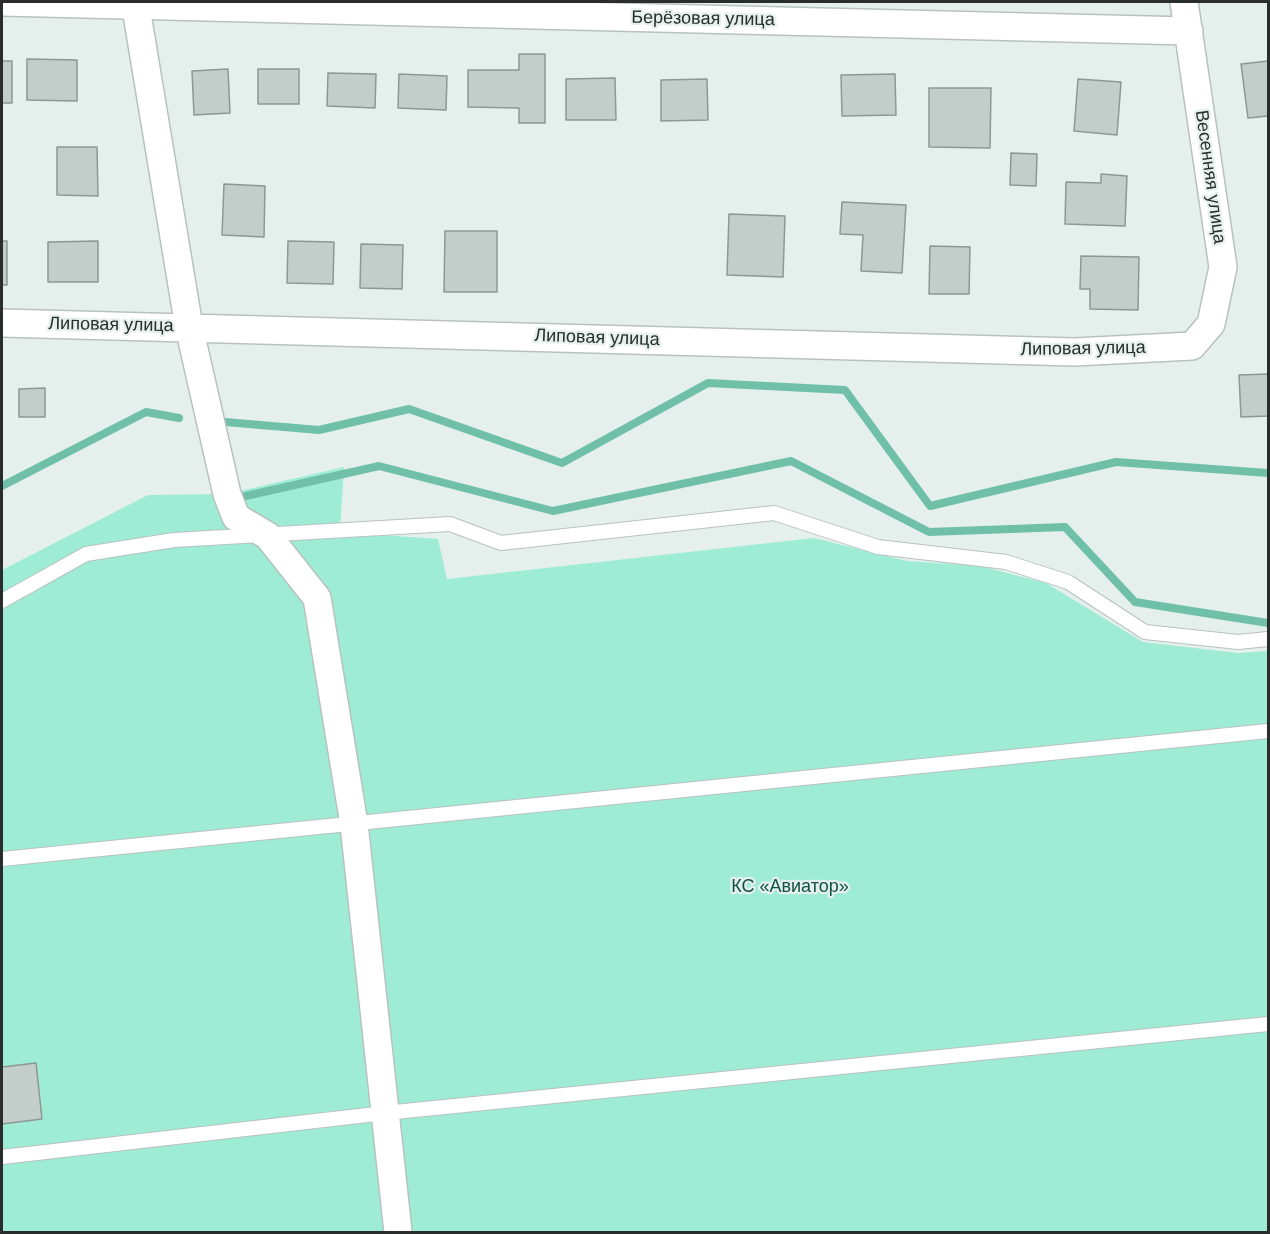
<!DOCTYPE html>
<html>
<head>
<meta charset="utf-8">
<style>
	body { margin:0 }
	#map { position:relative; width:1270px; height:1234px; overflow:hidden; background:#e5f0ec; font-family:Arial,sans-serif }
	canvas { display:block }
	.frame { position:absolute; inset:0; border:3px solid #292d2b; pointer-events:none }
</style>
</head>
<body>
<div id="map">
<canvas width="1270" height="1234"></canvas>
<div class="frame"></div>
</div>
<script>
const context = document.querySelector('canvas').getContext('2d');
context.lineJoin = 'round';
function paint(path, color) { context.fillStyle = color; context.fill(path, 'evenodd'); }
function trace(path, color, width, dash) { context.strokeStyle = color; context.lineWidth = width; context.lineCap = dash ? 'butt' : 'round'; context.setLineDash(dash || []); context.stroke(path); }
function write(font, color, halo, rows, align = 'center') {
  context.font = font + ' Arial,sans-serif'; context.lineWidth = 4.5; context.setLineDash([]); context.textBaseline = 'middle'; context.strokeStyle = halo; context.fillStyle = color; for (const [text, x, y, turn = 0] of rows) {
    context.save(); context.translate(x, y); context.rotate((+turn || 0) * Math.PI / 180); context.textAlign = isNaN(turn) ? turn : align; if (halo) context.strokeText(text, 0, 0); context.fillText(text, 0, 0); context.restore();
  }
}
const green = new Path2D(`
	M344,467L340,532L438,539L447,579L814,538L907,561L980,566L1046,583L1143,642L1238,653L1268,651V1232H2V570L148,495L227,494Z`);
const stream = new Path2D(`
	M225,422L319,430L409,409L562,463L708,383L845,390L930,506L1116,462L1268,473
	M2,486L146,412L179,418
	M237,498L379,466L553,511L791,461L929,532L1065,527L1135,602L1268,623`);
const building = new Path2D(`
	M519,54H545V123H519V108L468,107V70H519Z
	M27,59L77,60V101L27,100Z
	M2,61H12V103H2Z
	M1268,61V116L1248,118L1241,64Z
	M228,69L230,113L194,115L192,71Z
	M258,69H299V104H258Z
	M328,73L376,74L375,108L327,106Z
	M399,74L447,76L446,110L398,108Z
	M895,74L896,115L842,116L841,75Z
	M615,78L616,120H566V79Z
	M707,79L708,120L661,121V80Z
	M1078,79L1121,82L1117,135L1074,131Z
	M929,88H991L990,148L929,147Z
	M57,147H97L98,196L57,195Z
	M1011,153L1037,154L1036,186L1010,185Z
	M1101,174L1127,176L1125,226L1065,224L1066,182L1101,183Z
	M224,184L265,186L264,237L222,235Z
	M842,202L906,205L902,273L861,271L863,235L840,234Z
	M729,214L785,216L783,277L727,275Z
	M445,231H497V292H444Z
	M2,241H7V285H2Z
	M98,241V282H48V242Z
	M288,241L334,242L333,284L287,283Z
	M361,244L403,245L402,289L360,288Z
	M930,246L970,247L969,294H929Z
	M1081,256L1139,257L1138,310L1090,309V289H1080Z
	M1268,374V416L1241,417L1239,375Z
	M45,388V417H19V389Z
	M36,1063L42,1119L2,1124V1067Z`);
const lane = new Path2D(`
	M2,601L86,554L174,540L450,524L501,543L774,513L878,547L1006,562L1068,582L1145,632L1238,642L1268,639
	M2,859L1268,731
	M2,1157L385,1113L1268,1024`);
const street = new Path2D(`
	M2,2L1189,31
	M135,2L189,327L227,494L236,517L268,536L317,598L354,824L398,1232
	M2,323L1075,352L1192,346L1211,324L1223,267L1184,2`);
const streetNames = [
	["Берёзовая улица",703,19,1],
	["Весенняя улица",1210,177,82],
	["Липовая улица",111,325,1],
	["Липовая улица",597,338,2],
	["Липовая улица",1083,349,-1]
];
const parkNames = [
	["КС «Авиатор»",790,887]
];
paint(green, '#9fecd4');
trace(stream, '#70c0a8', 8);
paint(building, '#c3ceca');
trace(building, '#8d9793', 1.5);
trace(lane, '#b7c2be', 16);
trace(street, '#b7c2be', 30);
trace(lane, '#fff', 14);
trace(street, '#fff', 27);
write('18px', '#292d2b', '#e5f0ec', streetNames);
write('18px', '#0f5243', '#e5f0ec', parkNames);
</script>
</body>
</html>
